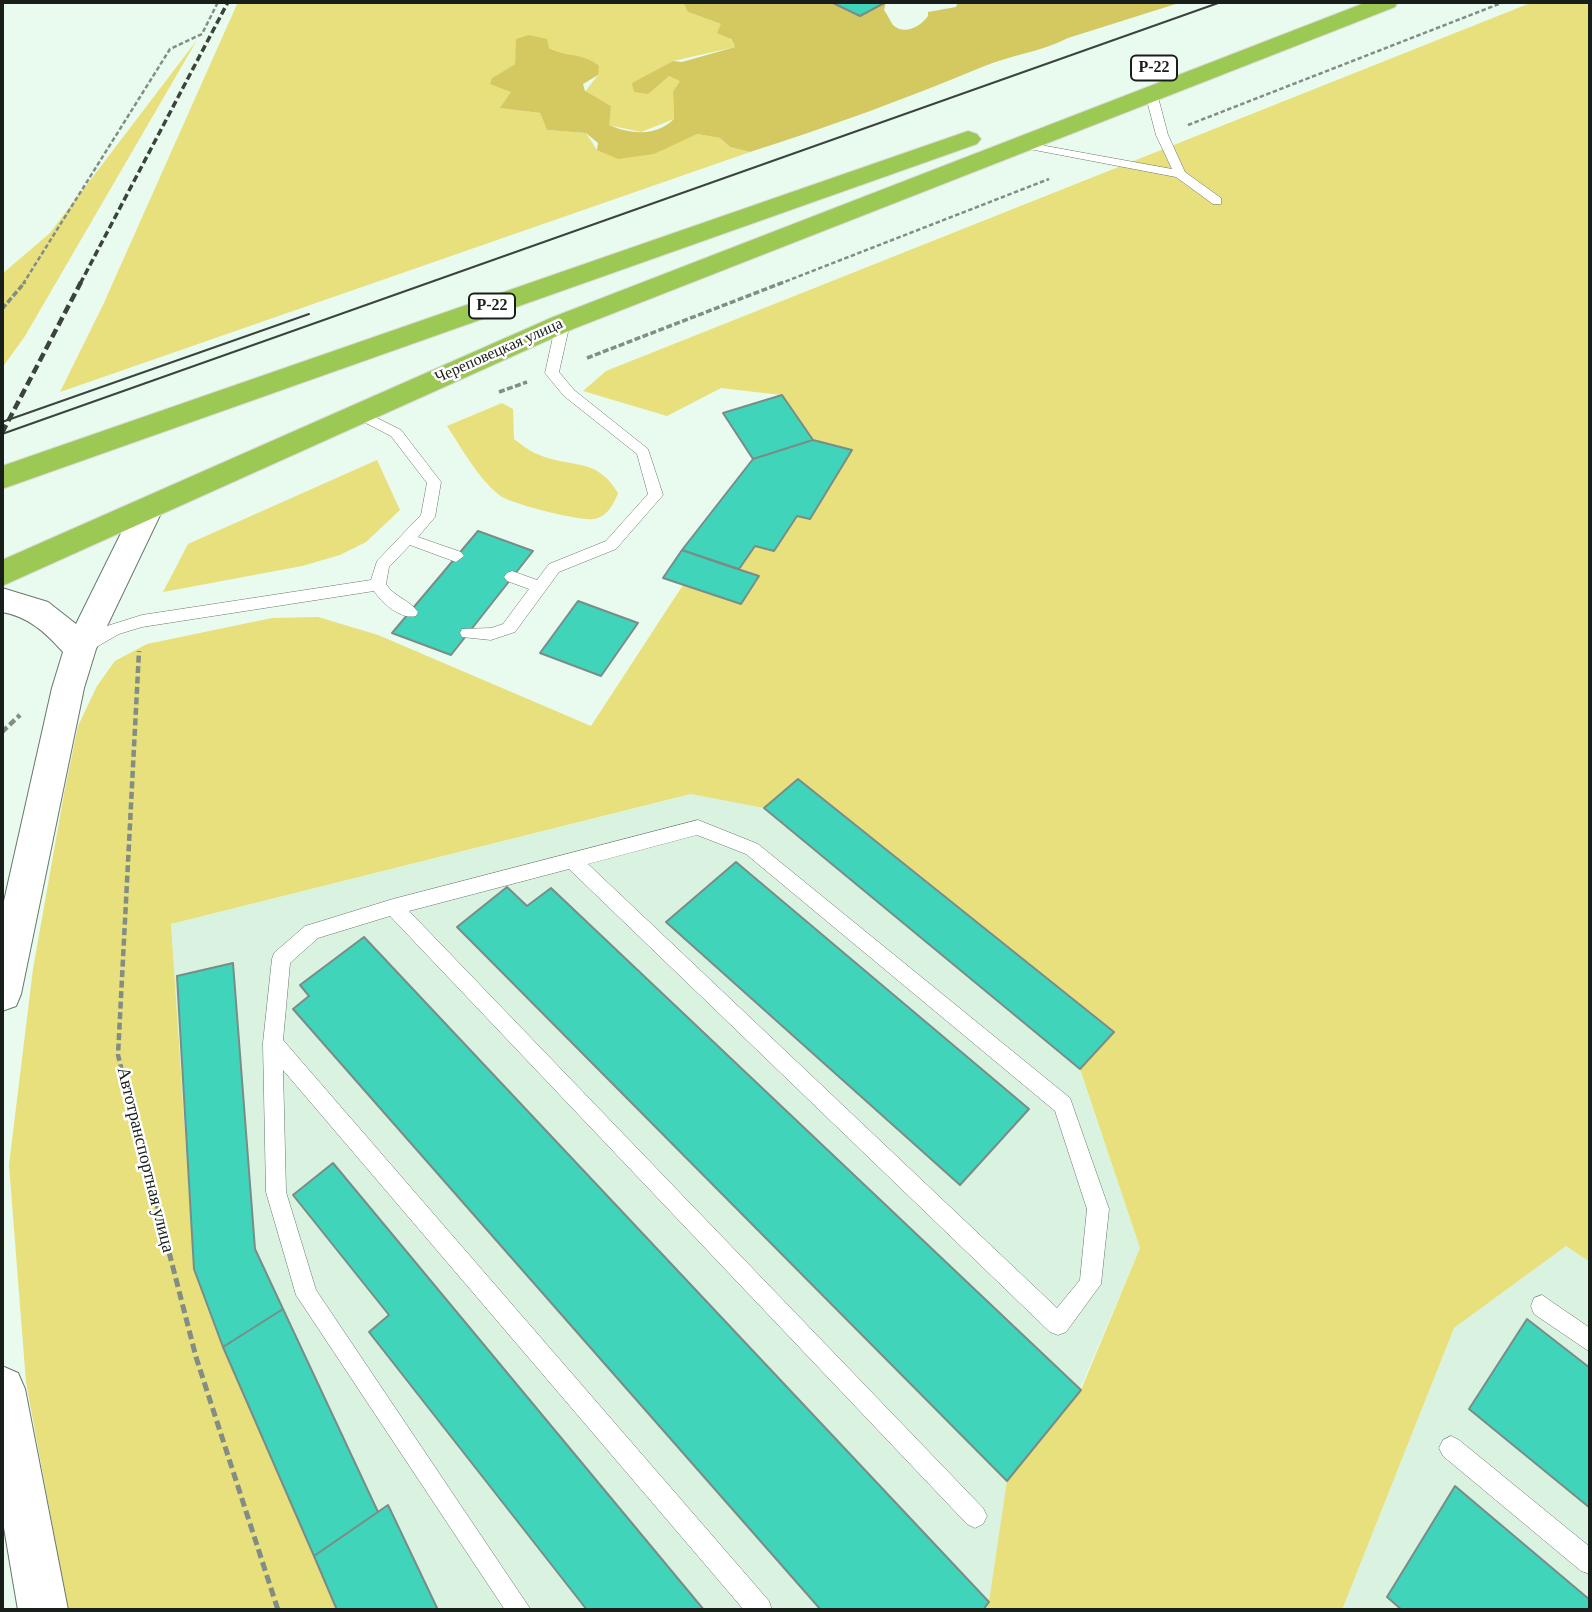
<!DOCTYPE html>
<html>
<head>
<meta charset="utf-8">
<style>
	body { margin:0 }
	#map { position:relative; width:1592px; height:1612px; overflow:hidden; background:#e9faee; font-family:"Times New Roman",serif }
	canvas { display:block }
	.frame { position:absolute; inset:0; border:4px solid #181e1a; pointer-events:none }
</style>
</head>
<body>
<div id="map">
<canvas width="1592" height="1612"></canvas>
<div class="frame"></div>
</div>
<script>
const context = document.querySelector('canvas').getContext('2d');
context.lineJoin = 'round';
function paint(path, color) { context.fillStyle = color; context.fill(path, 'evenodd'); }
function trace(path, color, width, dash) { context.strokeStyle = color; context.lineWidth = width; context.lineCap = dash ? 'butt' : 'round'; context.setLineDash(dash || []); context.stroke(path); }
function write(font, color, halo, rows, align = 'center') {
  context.font = font + ' "Times New Roman",serif'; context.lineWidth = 5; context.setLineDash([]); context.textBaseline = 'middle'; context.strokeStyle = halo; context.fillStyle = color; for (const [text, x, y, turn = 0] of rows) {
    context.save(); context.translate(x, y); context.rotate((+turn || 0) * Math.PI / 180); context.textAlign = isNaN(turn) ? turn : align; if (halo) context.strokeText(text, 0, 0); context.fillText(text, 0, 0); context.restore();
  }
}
const built = new Path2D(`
	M798,779L1114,1032L1080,1070L1140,1248L989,1602L983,1610H337L223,1347L194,1269L171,924L692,794L764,808Z
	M1566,1246L1590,1262V1610H1342L1454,1328Z`);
const green = new Path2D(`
	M238,2H690L688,12L721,24L735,47L673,61L633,83L669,76L681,80L673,93L674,119L641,132L608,125L611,106L585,92L598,75L549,48L517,39L515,64L492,78L512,92L501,108L540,113L547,130L586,133L597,150L697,134L720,138L730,147L750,152L60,392L103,305Z
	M1533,2H1590V1262L1566,1246L1454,1328L1342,1610H983L989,1602L1007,1481L1081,1390L1140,1248L1080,1069L1114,1032L798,779L764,808L691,794L171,924L194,1269L223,1347L337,1610H68L26,1382L9,1165L33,969L64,794L78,726L97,686L115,661L147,644L272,618L318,617L378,635L591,726L683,585L741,604L759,577L739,569L755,546L797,516L810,519L852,450L813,440L781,395L721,388L667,416L583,391L606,371Z
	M197,40L25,336L2,368V274L50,233Z
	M502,403L513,409L514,439C521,444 529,451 537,454C571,469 596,456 618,493C614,504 607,517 594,519C578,521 511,504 499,495C477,477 463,450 447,426Z
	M377,460L400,510L366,542L340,555L302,566L163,592L188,544Z`);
const forest = new Path2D(`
	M686,2H831L860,15L886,2L884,10C888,15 890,21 893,25C905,36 921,26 928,16V12L956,7L958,2H1182L1068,38C1041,52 1010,55 982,67C906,99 828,127 750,152L730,147L720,138L697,134L654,154L618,159L597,150L598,143L586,133L547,130L540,113L500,108L511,92L490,84L492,78L515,64L516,39L529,35L547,39L549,48C566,58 583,52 599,66L598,75L583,84L585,91L611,106L609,125C630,134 656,137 674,119L673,92L680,81L669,76L648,94L634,92L632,83L673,61L682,62L735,47L731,39L717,33L721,24L688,12L684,4Z`);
const building = new Path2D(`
	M831,2H886L860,16Z
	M782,395L813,440L753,459L723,413Z
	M813,440L852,450L810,519L797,516L774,551L755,546L739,569L682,550L753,459Z
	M478,531L533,551L451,655L392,633Z
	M682,550L719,563L759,576L741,604L663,578Z
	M578,601L638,623L601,676L540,653Z
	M798,779L1114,1032L1080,1069L764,808Z
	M736,862L1029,1109L960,1185L666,922Z
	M507,887L527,906L551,888L1081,1390L1007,1481L457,927Z
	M364,937L989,1602L983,1610H821L293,1009L309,996L300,985Z
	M233,963L255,1249L283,1309L223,1347L194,1269L177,976Z
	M333,1163L704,1610H587L369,1332L389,1315L293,1195Z
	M283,1309L378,1512L314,1556L223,1347Z
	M1527,1319L1590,1368V1508L1469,1409Z
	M1455,1486L1590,1600V1610H1402L1387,1597Z
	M388,1505L438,1610H337L314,1556Z`);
const pathFar3 = new Path2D(`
	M1188,125L1504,2
	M23,284L170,49L202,34L218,2
	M779,284L1049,179`);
const pathFar2 = new Path2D(`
	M2,309L25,282
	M587,358L784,282
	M499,392L527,382`);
const pathFar1 = new Path2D(`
	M2,732L20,715
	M122,1071L118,1055L139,651`);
const path = new Path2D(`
	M122,1069L196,1357L278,1610`);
const service = new Path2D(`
	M1151,90L1157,93L1168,135L1185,172L1221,198V204H1213L1176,177L1024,148L1018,145L1024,142L1172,169L1156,135L1145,93Z
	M563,319L570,323L559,372L574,390L648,449L663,495L616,549L559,572L515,632L491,640L462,637L460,633L462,629L491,628L503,624L529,589L507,581L504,577L507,573L512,571L537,580L549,564L606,541L648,494L637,454L564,396L545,373L556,323Z
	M359,409L401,430L441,482L435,517L418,537L461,552L464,556L456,562L410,545L389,567L386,584C394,597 410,600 418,612L416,616C401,620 382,603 374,591L142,627L119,634L86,653H74L72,649L74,645L107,626L142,615L371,580L377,561L421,515L427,483L391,436L354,417L352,414Z
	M698,820L758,844L1070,1098L1109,1209L1101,1284L1066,1332L1058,1335L1050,1332L569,869L409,911L983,1508L987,1516L983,1524L975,1528L967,1524L390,916L318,938L290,963L283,1040L769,1601L772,1610H744L283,1070L286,1192L316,1290L531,1610H505L296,1295L266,1192L263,1043L272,959L274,953L305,926L312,924L393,899ZM697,835L746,854L1055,1111L1087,1209L1080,1280L1057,1308L588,864Z
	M1542,1295L1590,1328V1352L1534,1314L1531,1306L1534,1298Z
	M1451,1436L1459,1440L1590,1547V1574L1581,1571L1443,1456L1439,1448L1443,1440Z`);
const minor = new Path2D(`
	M148,499L159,502L163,509L96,649L84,688L21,994L16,1006L2,1011V910L52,688L63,652C45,632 29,617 2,612V588L48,602L76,624L133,509L137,502Z
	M2,1366L18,1373L25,1389L68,1610H18L2,1516Z`);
const trunk = new Path2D(`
	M1367,2H1398L1395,7L573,329L2,586V560L553,317Z
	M968,131L977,134L981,139L977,144L2,489V466Z`);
const tram = new Path2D(`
	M2,422L309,314
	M2,434L1221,2`);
const railFar1 = new Path2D(`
	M80,284L228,2`);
const rail = new Path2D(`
	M2,433L81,282`);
const shields = [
	[1154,68,46],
	[492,306,46]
];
const shieldNames = [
	["Р-22",1154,68],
	["Р-22",492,306]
];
const farStreetnames = [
	["Череповецкая улица",499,351,-24]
];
const streetNames = [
	["Автотранспортная улица",145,1160,76]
];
paint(built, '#daf2e0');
paint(green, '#e8df7d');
paint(forest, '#d3c960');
paint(building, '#40d4bb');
trace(building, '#798d88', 2);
trace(service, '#69786d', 1);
trace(minor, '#69786d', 2);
trace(trunk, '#dadbda', 2);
trace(pathFar3, '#818d85', 2.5, [4.5, 2.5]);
trace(pathFar2, '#818d85', 3.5, [6, 2.5]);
trace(pathFar1, '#818d85', 4.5, [7, 3.5]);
trace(path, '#818d85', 5, [9, 4.5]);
paint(service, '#fff');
paint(minor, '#fff');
paint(trunk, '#9cc854');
trace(tram, '#3b433d', 2);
trace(railFar1, '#3b433d', 3.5, [7, 3.5]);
trace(rail, '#3b433d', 4.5, [9, 4.5]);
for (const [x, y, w] of shields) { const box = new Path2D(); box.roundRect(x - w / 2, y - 12.5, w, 25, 5); context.fillStyle = '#fff'; context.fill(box); trace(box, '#181e1a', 2); }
write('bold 16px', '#181e1a', null, shieldNames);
write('16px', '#181e1a', '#fff', farStreetnames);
write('18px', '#181e1a', '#fff', streetNames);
</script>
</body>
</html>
